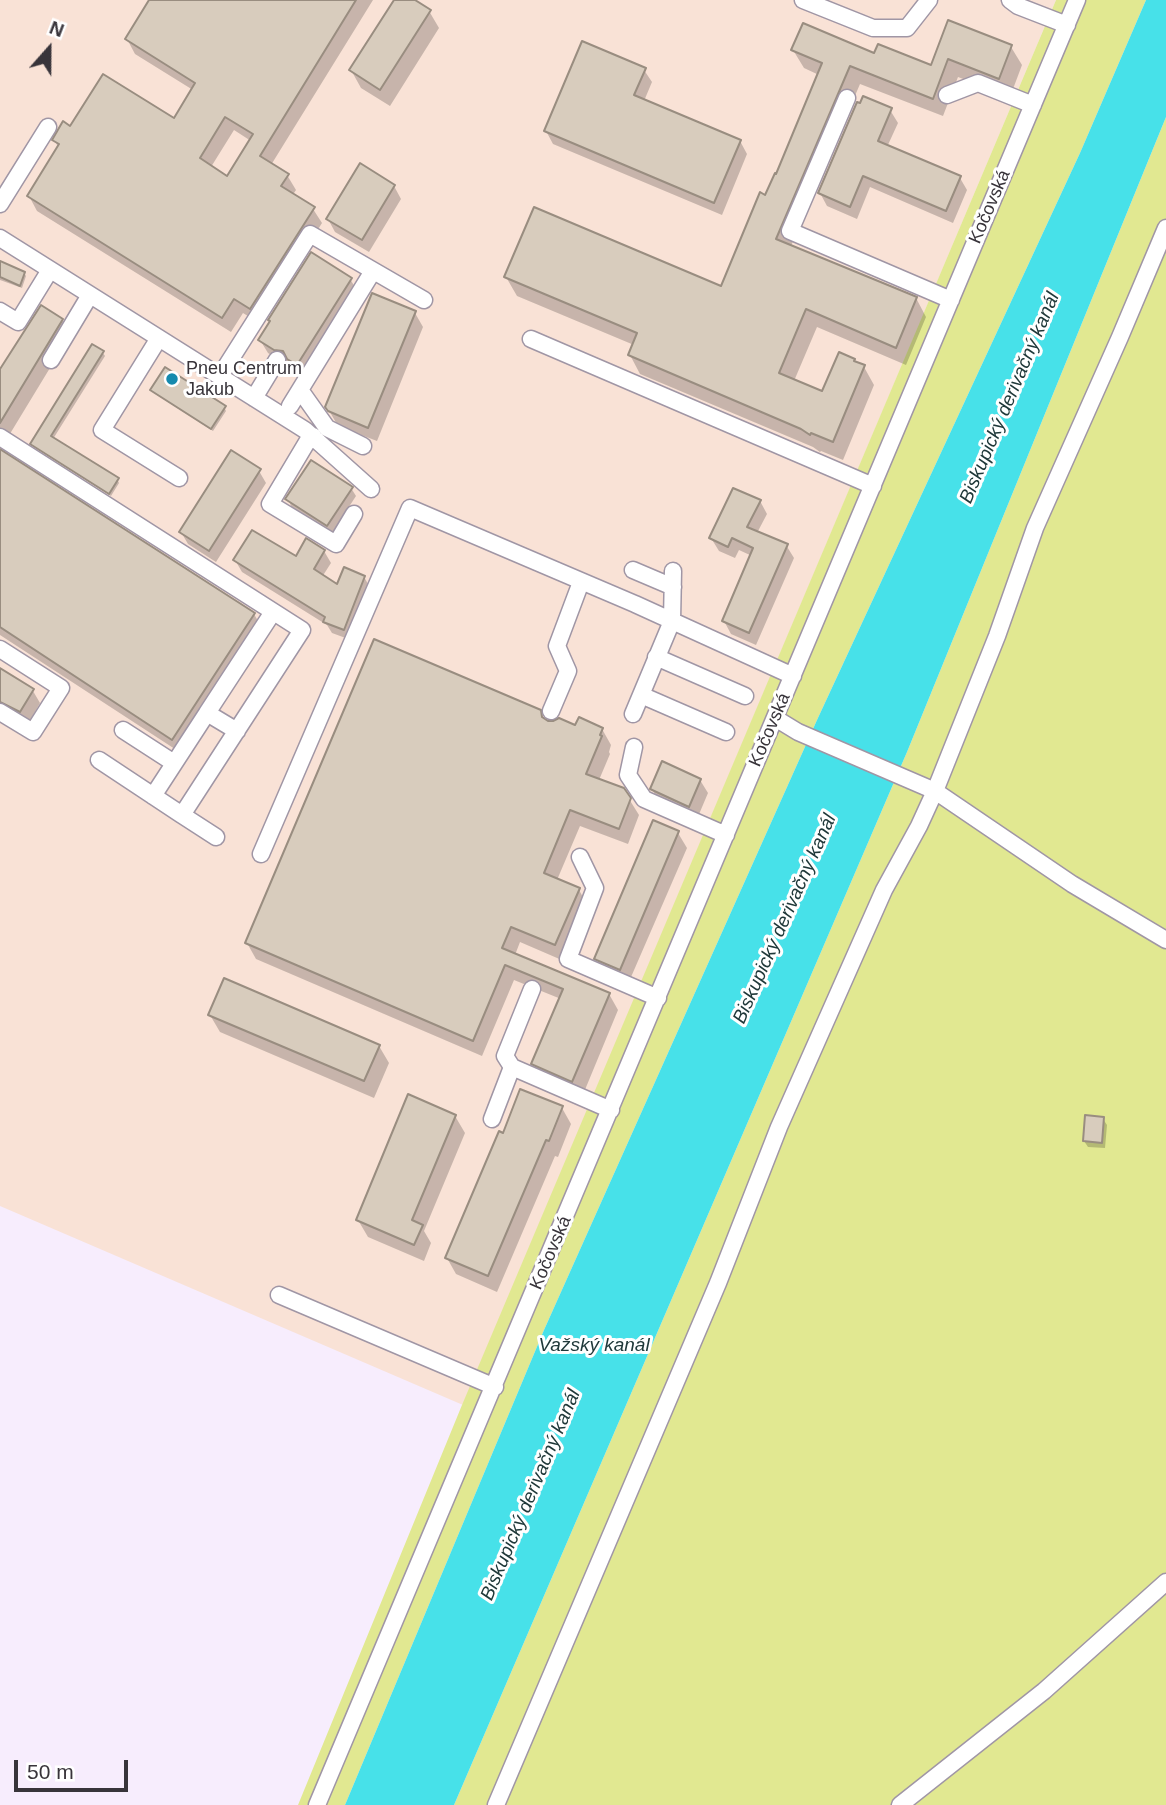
<!DOCTYPE html>
<html>
<head>
<meta charset="utf-8">
<style>
	body { margin:0 }
	#map { position:relative; width:1166px; height:1805px; overflow:hidden; background:#f7edfd; font-family:Helvetica,sans-serif }
	canvas { display:block }
	.north { position:absolute; left:14px; top:14px; width:70px; height:70px; -webkit-text-stroke:5px #fff; paint-order:stroke; rotate:21deg; font-size:19px; font-weight:700; line-height:28px; text-align:center; color:#38343a }
	.north::after { content:''; display:block; margin:auto; width:24px; height:32px; background:#38343a; clip-path:polygon(50% 0,100% 100%,50% 72%,0 100%) }
	.scale { position:absolute; left:14px; top:1760px; width:114px; height:32px; box-sizing:border-box; border:4px solid #38343a; border-top:0; padding-left:9px; font-size:21px; line-height:24px; white-space:nowrap; color:#38343a; -webkit-text-stroke:5px #fff; paint-order:stroke }
</style>
</head>
<body>
<div id="map">
<canvas width="1166" height="1805"></canvas>
<div class="north">N</div>
<div class="scale">50 m</div>
</div>
<script>
const context = document.querySelector('canvas').getContext('2d');
context.lineJoin = 'round';
function paint(path, color) { context.fillStyle = color; context.fill(path, 'evenodd'); }
function trace(path, color, width, dash) { context.strokeStyle = color; context.lineWidth = width; context.lineCap = dash ? 'butt' : 'round'; context.setLineDash(dash || []); context.stroke(path); }
function write(font, color, halo, rows, align = 'center') {
  context.font = font + ' Helvetica,sans-serif'; context.lineWidth = 6; context.setLineDash([]); context.textBaseline = 'middle'; context.strokeStyle = halo; context.fillStyle = color; for (const [text, x, y, turn = 0] of rows) {
    context.save(); context.translate(x, y); context.rotate((+turn || 0) * Math.PI / 180); context.textAlign = isNaN(turn) ? turn : align; if (halo) context.strokeText(text, 0, 0); context.fillText(text, 0, 0); context.restore();
  }
}
const industrial = new Path2D(`
	M0,0H1056L463,1405L0,1206Z`);
const green = new Path2D(`
	M1056,0H1146L1080,153L817,720L544,1330L345,1805H298L462,1405Z
	M1166,117V1805H454L907,752Z`);
const water = new Path2D(`
	M1146,0H1166V117L907,752L454,1805H345L544,1330L817,720L1080,153Z`);
const shadow = new Path2D(`
	M151,0H373L271,165L287,175L296,190L292,196L313,209L322,223L259,323L243,313L231,332L37,211L29,196L59,148L54,140L71,129L174,120L193,90L135,54L127,39ZM234,130L251,141L228,178L211,167Z
	M396,0H412L429,11L439,28L390,106L361,88L351,70Z
	M949,22L1011,47L1022,65L1010,97L958,77L943,116L860,84L791,246L916,298L926,317L906,365L817,327L794,381L823,393L854,360L856,363L864,367L874,385L843,460L821,451L820,452L813,447L640,374L630,355L634,345L517,296L506,277L722,288L766,197L819,75L804,68L793,50L875,56L932,67Z
	M644,70L652,82L644,101L740,141L747,154L722,215L553,144L546,131Z
	M890,110L898,123L887,147L960,178L967,190L953,223L870,187L857,219L827,206L820,193Z
	M394,186L401,199L369,252L335,232L328,219Z
	M0,263L24,273L26,276L22,288L0,280Z
	M350,279L358,292L305,376L297,371L292,364L283,363L268,353L260,340Z
	M415,313L423,327L377,441L338,426L327,407Z
	M62,320L70,335L5,442L0,445V373Z
	M103,353L105,356L53,439L117,479L119,483L111,496L34,447L32,444Z
	M152,390L224,407L226,411L213,431L154,393Z
	M0,450L254,614L262,628L181,753L0,635Z
	M259,471L266,483L216,562L188,544L181,532Z
	M351,488L356,496L332,533L292,508L288,499Z
	M760,501L767,514L757,533L786,545L794,558L756,645L731,634L724,621L752,556L739,550L735,558L719,551L711,538Z
	M324,551L331,563L322,577L338,587L364,577L371,589L351,640L332,633L327,625L242,572L235,560L296,558Z
	M0,670L33,691L40,703L28,724L0,714Z
	M540,712L545,721L576,727L602,729L611,745L609,752L610,754L599,780L629,799L639,815L628,844L580,826L557,880L579,890L588,906L564,961L520,942L515,955L609,994L618,1010L582,1097L543,1080L533,1064L561,999L514,980L482,1056L256,959L247,943Z
	M700,780L708,793L697,819L659,802L652,789Z
	M678,833L687,848L628,984L605,974L596,959Z
	M210,1015L379,1046L389,1063L374,1098L220,1032Z
	M562,1108L571,1124L558,1157L555,1156L497,1292L456,1274L447,1258L504,1135Z
	M455,1116L465,1133L424,1231L431,1243L424,1261L368,1237L358,1220Z
	M1103,1119L1107,1125L1105,1148L1088,1147L1084,1141Z`);
const building = new Path2D(`
	M149,0H356L260,156L289,174L281,186L315,207L250,309L234,299L222,318L27,196L59,144L52,140L63,121L70,126L103,74L174,118L195,83L125,39ZM225,117L253,134L227,176L200,158Z
	M394,0H415L431,10L380,90L349,70Z
	M948,20L1012,45L999,79L948,59L933,99L850,66L776,239L917,297L896,348L806,309L779,373L822,391L839,352L855,359L854,361L865,365L833,442L811,433L810,435L801,429L628,355L637,333L504,277L534,207L721,286L760,192L765,195L775,173L776,174L822,63L791,50L803,23L874,53L878,44L931,65Z
	M582,41L646,68L634,95L741,140L714,203L544,131Z
	M863,96L892,108L878,141L961,176L946,211L863,176L850,207L818,193L857,102L860,103Z
	M360,163L395,185L362,240L326,219Z
	M311,252L352,278L297,365L287,359L283,351L274,350L258,340L270,321L268,320Z
	M0,261L25,272L20,286L0,277Z
	M372,293L416,311L368,428L328,411L325,407Z
	M41,305L63,319L0,423V369Z
	M92,344L104,351L51,436L119,478L109,494L30,444Z
	M165,367L226,406L211,429L150,390Z
	M0,449L255,613L172,740L0,627Z
	M231,450L261,469L209,551L179,532Z
	M311,460L353,487L327,526L285,499Z
	M733,488L761,500L747,527L788,544L749,633L722,621L753,548L732,538L728,547L709,538Z
	M252,530L296,556L306,538L325,550L314,569L337,584L344,567L365,576L344,630L323,622L325,617L233,560Z
	M374,639L541,710L542,717L548,721H553L559,718L575,725L579,717L603,728L600,735L602,736L586,774L624,788L631,798L619,829L570,810L544,873L580,888L555,945L511,927L502,948L610,993L572,1082L531,1064L563,989L505,965L473,1041L245,943Z
	M0,668L34,689L20,712L0,702Z
	M662,761L701,779L689,807L650,789Z
	M653,820L679,831L620,970L594,959Z
	M224,978L380,1045L364,1081L208,1015Z
	M520,1089L563,1106L549,1141L546,1140L488,1276L445,1258L499,1131L503,1133Z
	M408,1094L456,1115L412,1220L423,1225L414,1245L356,1220Z
	M1085,1115L1104,1117L1102,1143L1083,1141Z`);
const minor = new Path2D(`
	M803,0L873,28H907L929,0
	M1010,0L1018,6L1067,25
	M947,95L978,83L1033,105
	M847,98L790,231L951,300
	M0,204L48,127
	M0,238L305,430L371,489
	M0,311L18,322L50,270
	M159,338L102,430L179,478
	M531,339L873,486
	M51,360L90,295
	M220,376L310,234L424,300
	M300,390L327,428L363,446
	M254,398L277,360
	M290,406L373,271
	M313,436L307,442L270,504L336,544L354,514
	M0,437L302,630L182,815L216,837
	M633,570L673,587
	M0,649L61,688L33,732L0,712
	M656,657L745,696
	M641,695L726,732
	M551,711L568,671L557,646L581,582
	M207,713L273,612
	M633,714L672,621L673,571
	M775,718L798,732L935,791L1072,884L1166,940
	M123,730L174,763
	M634,747L628,775L644,799L726,835
	M99,760L182,815
	M153,796L207,713L237,731
	M261,854L410,508L635,604L793,676
	M580,857L595,888L568,959L658,998
	M512,1067L505,1056L532,989
	M492,1119L512,1067L611,1110
	M279,1295L495,1387
	M317,1805L1077,0
	M496,1805L718,1283L779,1127L884,890L919,826L935,791L997,636L1035,528L1120,337L1166,228
	M900,1805L1044,1691L1166,1582`);
const markers = [
	[172,379,7,"#158aae"]
];
const streetNames = [
	["Kočovská",990,207,-67],
	["Kočovská",770,730,-67],
	["Kočovská",551,1253,-67]
];
const poiNames = [
	["Pneu Centrum",186,369],
	["Jakub",186,390]
];
const waterNames = [
	["Biskupický derivačný kanál",1010,398,-67],
	["Biskupický derivačný kanál",785,919,-66],
	["Važský kanál",594,1346],
	["Biskupický derivačný kanál",531,1495,-67]
];
paint(industrial, '#f9e2d6');
paint(green, '#e1e891');
paint(water, '#47e1e9');
paint(shadow, '#0003');
paint(building, '#d8ccbd');
trace(building, '#998d80', 2);
trace(minor, '#a096a5', 19);
trace(minor, '#fff', 16);
for (const [x, y, r, color] of markers) { const dot = new Path2D(); dot.arc(x, y, r, 0, 2 * Math.PI); context.fillStyle = color; context.fill(dot); trace(dot, '#fff', 2.5); }
write('18px', '#38343a', '#fff', streetNames);
write('18px', '#38343a', '#fff', poiNames, 'left');
write('italic 19px', '#20393a', '#fff', waterNames);
</script>
</body>
</html>
